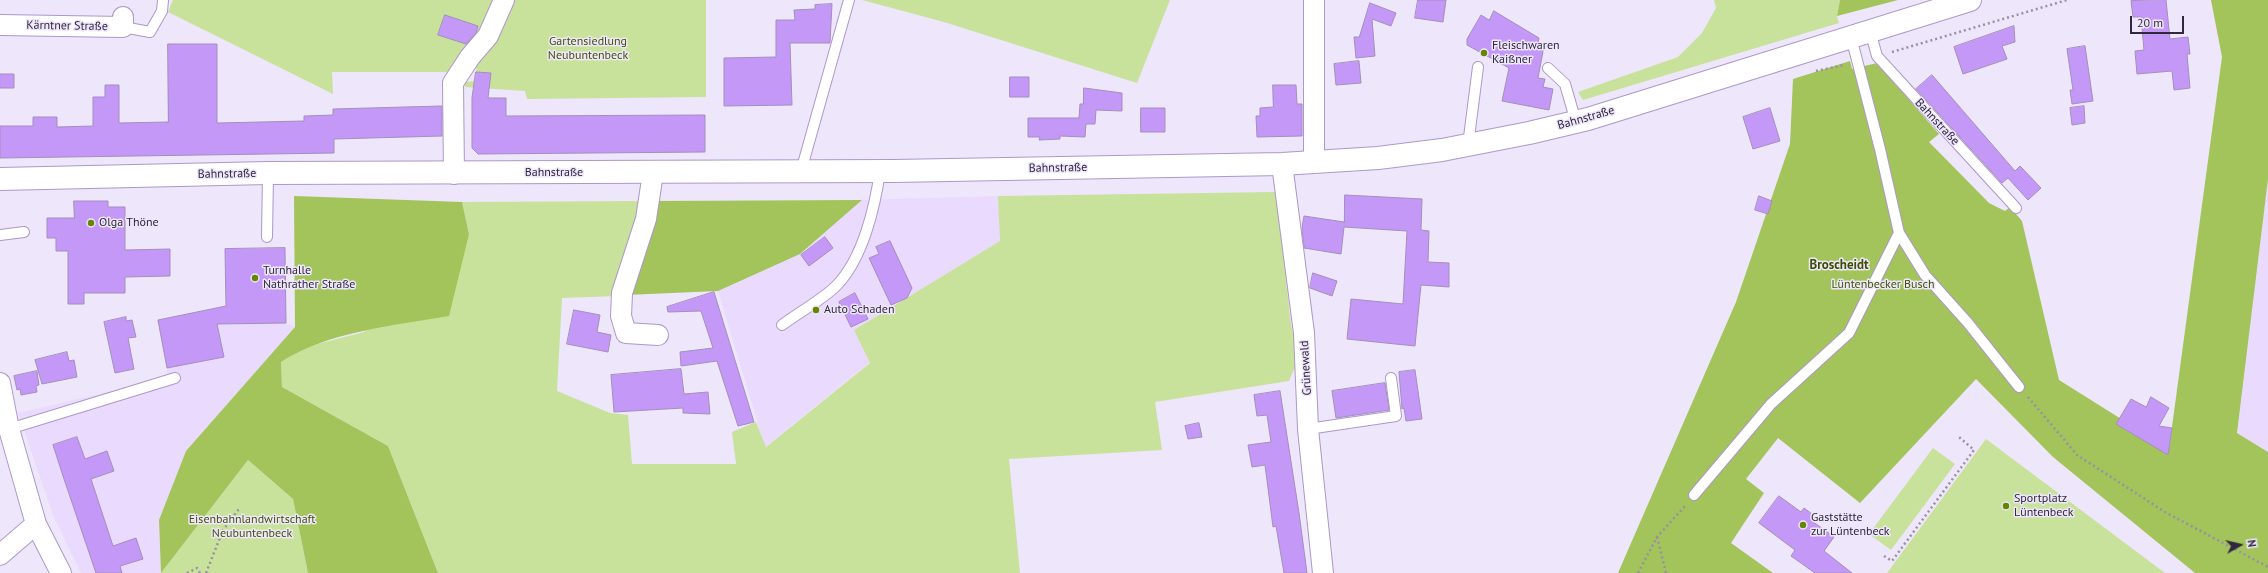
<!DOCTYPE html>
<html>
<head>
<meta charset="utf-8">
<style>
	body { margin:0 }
	#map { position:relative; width:2268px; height:573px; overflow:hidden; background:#eee6fa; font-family:"PT Sans",sans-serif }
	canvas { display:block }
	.north { position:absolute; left:2220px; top:525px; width:40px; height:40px; -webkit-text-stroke:3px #eee6fa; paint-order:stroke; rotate:82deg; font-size:11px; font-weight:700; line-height:16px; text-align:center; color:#31283c }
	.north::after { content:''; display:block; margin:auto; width:14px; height:18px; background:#31283c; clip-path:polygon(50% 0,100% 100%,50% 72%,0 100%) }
	.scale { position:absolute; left:2130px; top:16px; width:54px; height:18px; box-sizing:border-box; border:2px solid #31283c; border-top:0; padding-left:5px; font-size:12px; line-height:14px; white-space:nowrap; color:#31283c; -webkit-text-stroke:3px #eee6fa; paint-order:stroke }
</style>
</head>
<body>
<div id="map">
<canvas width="2268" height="573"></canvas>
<div class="north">N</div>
<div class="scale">20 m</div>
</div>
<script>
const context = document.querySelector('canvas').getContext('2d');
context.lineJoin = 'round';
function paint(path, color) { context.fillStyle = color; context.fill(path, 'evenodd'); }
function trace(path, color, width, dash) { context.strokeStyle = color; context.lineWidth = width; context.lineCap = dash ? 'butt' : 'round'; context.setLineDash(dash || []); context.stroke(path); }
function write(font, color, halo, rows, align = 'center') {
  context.font = font + ' "PT Sans",sans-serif'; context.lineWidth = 3; context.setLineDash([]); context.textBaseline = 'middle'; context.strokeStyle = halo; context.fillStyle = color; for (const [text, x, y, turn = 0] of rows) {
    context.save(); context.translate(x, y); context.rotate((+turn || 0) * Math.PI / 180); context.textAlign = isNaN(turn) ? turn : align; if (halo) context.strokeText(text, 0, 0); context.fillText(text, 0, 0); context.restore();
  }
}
const built = new Path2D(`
	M2268,179V452L2237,433Z
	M998,196L1001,241L855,329L870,362L765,447L718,291L800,254L862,200Z
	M285,248L286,323L295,327L186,451L159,520L161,573H81L54,518L18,413L167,378V368L157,320L226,308L225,249Z`);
const green = new Path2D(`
	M173,0H706V97L527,99L525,91L465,87V82L475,81L478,52L464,50L447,72H332L333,94L168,12Z
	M862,0H1170L1137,83L944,22Z
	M1714,0H1840L1837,16L1839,23L1583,100L1578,92L1678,57L1702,33L1716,8Z
	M1276,192L1291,325L1301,365L1294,369L1289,381L1155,402L1162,450L1009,459L1020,573H438L388,446L282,387L281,362L306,347L364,332L469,234L462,202L644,201L618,296L562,298L557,391L610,413L628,415L632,464H736L732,432L756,422L766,447L870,363L854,330L1000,241L998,196Z
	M1986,439L2165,573H1887Z
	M1933,448L1955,464L1891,550L1869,534Z
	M248,460L293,499L308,573H161Z`);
const forest = new Path2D(`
	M1840,0H1898L1837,16Z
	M2211,0H2268V179L2237,433L2268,452V573H2195L2053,457L1976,379L1860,503L1778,438L1746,479L1764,493L1731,543L1773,573H1618L1736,302L1790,144L1793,79L1850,61L1852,69L1877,63L1939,134L1929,142L1989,203L2005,211L2010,207L2022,221L2059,380L2169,449L2222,57Z
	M294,196L462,202L469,234L449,316C393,326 329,331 281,362L282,387L388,446L438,573H308L293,499L248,460L161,573L159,520L186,451L295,327Z
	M862,200L800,254L718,291L626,295L653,201Z`);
const building = new Path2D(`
	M1418,0H1446L1443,22L1415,18Z
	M2166,0L2170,39L2188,37L2190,54H2187L2190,88L2174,90L2172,71L2137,74L2135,51L2144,50L2141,17H2133L2131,1Z
	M1370,3L1396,13L1391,26L1372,19L1375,56L1356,58L1354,37H1359Z
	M832,4L830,43H790L792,105L724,106V58L776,57V20H795L794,10L815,9V5Z
	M1494,11L1539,38L1538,44L1544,46L1538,78L1545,79L1543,87L1553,89L1549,110L1502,101L1509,68L1467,45V39L1481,15L1489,20Z
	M445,15L478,26L476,33L466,44L438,35Z
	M2014,26L2015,42L2002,46L2007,59L1963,74L1954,47Z
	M168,44H217V123L304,121V116L333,115V109L442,106V136L334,139V153L0,158V126H33V117H57V127L93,126V97H105V85H119V123L168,122Z
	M2085,46L2093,101L2072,104L2070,90H2073L2067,49Z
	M1359,61L1361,83L1336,85L1334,64Z
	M476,72L491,73L488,98H506V116L705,115V152L478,154L472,148V98Z
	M0,74H14V88H0Z
	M1932,75L2015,171L2020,166L2041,188L2028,200L2008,178L2002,183L1916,89Z
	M1010,77H1029V97H1010Z
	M1273,85H1296L1297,104H1302V136L1257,137L1256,116H1260V108L1273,107Z
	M1084,88L1122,93V111L1096,110L1095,124H1086L1085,137L1060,136V139L1039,140L1040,137H1028V118H1079L1080,104H1083Z
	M2084,106L2085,123L2072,125L2070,108Z
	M1141,108H1165V132H1141Z
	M1770,108L1780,141L1753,149L1743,117Z
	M1345,195L1422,199L1421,230L1429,231L1428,262L1449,263V287L1421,285L1415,346L1347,339L1351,299L1403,304L1407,231L1344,227L1341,254L1304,248L1302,228L1304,216L1344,222Z
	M1759,196L1772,201L1768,214L1755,210Z
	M74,201H108V207H125V250L170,249V276L125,277V293H84V304H68V251H56V238H47V218H74Z
	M825,237L833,248L809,266L801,255Z
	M890,241L912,288L907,298L891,305L869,258L879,254L876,247Z
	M285,248L286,323L217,324L224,357L167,368L158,320L226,306L225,249Z
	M1313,273L1337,281L1332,296L1310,288Z
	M714,292L754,422L738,426L717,361L681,366L680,352L713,348L701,311L668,312L667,307Z
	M855,293L868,319L851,327L839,302Z
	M574,310L600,315L597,332L611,335L608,352L567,344Z
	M126,317V321L132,320L136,337L128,338L134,369L115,373L104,322Z
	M67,352L69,361L74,360L77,377L42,384L35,360Z
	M681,369L684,394L708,392L710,414L683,413V408L614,412L611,375Z
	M1415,370L1422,419L1406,421L1404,408L1402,409L1399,372Z
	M37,371L39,385L36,386L37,392L21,395L20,389L17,390L14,376Z
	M1385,383L1389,410L1336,418L1332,391Z
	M1280,391L1299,513L1307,573H1284L1276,526L1273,527L1265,465L1252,467L1248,445L1271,442L1267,415L1257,416L1254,395Z
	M2151,397L2169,408L2159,426L2172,428L2168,455L2116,424L2131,399L2146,407Z
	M1199,423L1202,437L1188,439L1185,426Z
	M77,437L85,459L107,451L114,471L91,479L113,546L136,538L143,559L120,566L122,573H96L64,479L53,445Z
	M1779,496L1801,512L1804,508L1816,517L1812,521L1834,537L1824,551L1852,573H1815L1791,556L1795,550L1759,523Z`);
const path = new Path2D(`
	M1892,52L2067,0
	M1816,71L1844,65
	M2028,397L2077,455L2165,512L2268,567
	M1657,537L1666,573
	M1884,556L1892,561L1974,450L1959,437
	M187,573L197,568L200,573
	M206,573L223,530L239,509
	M1638,573L1657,537L1686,505`);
const service = new Path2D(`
	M123,27L150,32L162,11L163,0
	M1870,31L1877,56L2016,208
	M1851,37L1880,149L1899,233L1925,275L1968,323L2019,387
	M1548,68L1565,84L1576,122
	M1468,145L1478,67
	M801,171L849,0
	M0,235L24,232
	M267,237L268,173
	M782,325C798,313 825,298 837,285C863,258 875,207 880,171
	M9,429L175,378
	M1308,429L1396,416L1391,378
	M1694,495L1771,404L1849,333L1899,233`);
const minor = new Path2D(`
	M0,25L123,27V17
	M1314,162V0
	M1282,164L1304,333L1308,429L1323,573
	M653,173L646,219L622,293L621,316L626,333L658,335
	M454,174L453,83L470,57L488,36L504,0
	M0,383L9,429L36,524L61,573
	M0,555L36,524`);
const secondary = new Path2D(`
	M0,179L268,173L894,171L1282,164L1378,158L1442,150L1529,133L1588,119L1970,0`);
const markers = [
	[1484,53,4,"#668600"],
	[91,223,4,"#668600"],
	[255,278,4,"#668600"],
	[816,310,4,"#668600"],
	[2006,506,4,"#668600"],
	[1803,525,4,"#668600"]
];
const streetNames = [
	["Kärntner Straße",67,26,1],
	["Bahnstraße",1586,118,-16],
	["Bahnstraße",1937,122,47],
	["Bahnstraße",1058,168,-1],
	["Bahnstraße",554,173],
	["Bahnstraße",227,174,-1],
	["Grünewald",1306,368,-93]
];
const parkNames = [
	["Gartensiedlung",588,42],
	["Neubuntenbeck",588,56],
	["Lüntenbecker Busch",1883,285],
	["Eisenbahnlandwirtschaft",252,520],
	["Neubuntenbeck",252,534]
];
const poiNames = [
	["Fleischwaren",1492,46],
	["Kaißner",1492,60],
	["Olga Thöne",99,223],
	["Turnhalle",263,271],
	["Nathrather Straße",263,285],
	["Auto Schaden",824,310],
	["Sportplatz",2014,499],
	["Lüntenbeck",2014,513],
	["Gaststätte",1811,518],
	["zur Lüntenbeck",1811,532]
];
const neighbourhoodNames = [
	["Broscheidt",1839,265]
];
paint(built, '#eadbfe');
paint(green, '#c8e29b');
paint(forest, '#a2c45a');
paint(building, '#c498f7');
trace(building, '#a38ebe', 1);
trace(service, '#ad98c8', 12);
trace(minor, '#ad98c8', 22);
trace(secondary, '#ad98c8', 24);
trace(path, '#9990a4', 2.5, [2, 3]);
trace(service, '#fff', 10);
trace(minor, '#fff', 20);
trace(secondary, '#fff', 22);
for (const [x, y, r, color] of markers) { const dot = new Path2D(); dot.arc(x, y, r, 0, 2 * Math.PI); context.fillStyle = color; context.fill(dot); trace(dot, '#eee6fa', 1.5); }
write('12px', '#31283c', '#eee6fa', streetNames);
write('12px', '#3f5302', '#eee6fa', parkNames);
write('12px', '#31283c', '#eee6fa', poiNames, 'left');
write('bold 13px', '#3b4f00', '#eee6fa', neighbourhoodNames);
</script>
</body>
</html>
